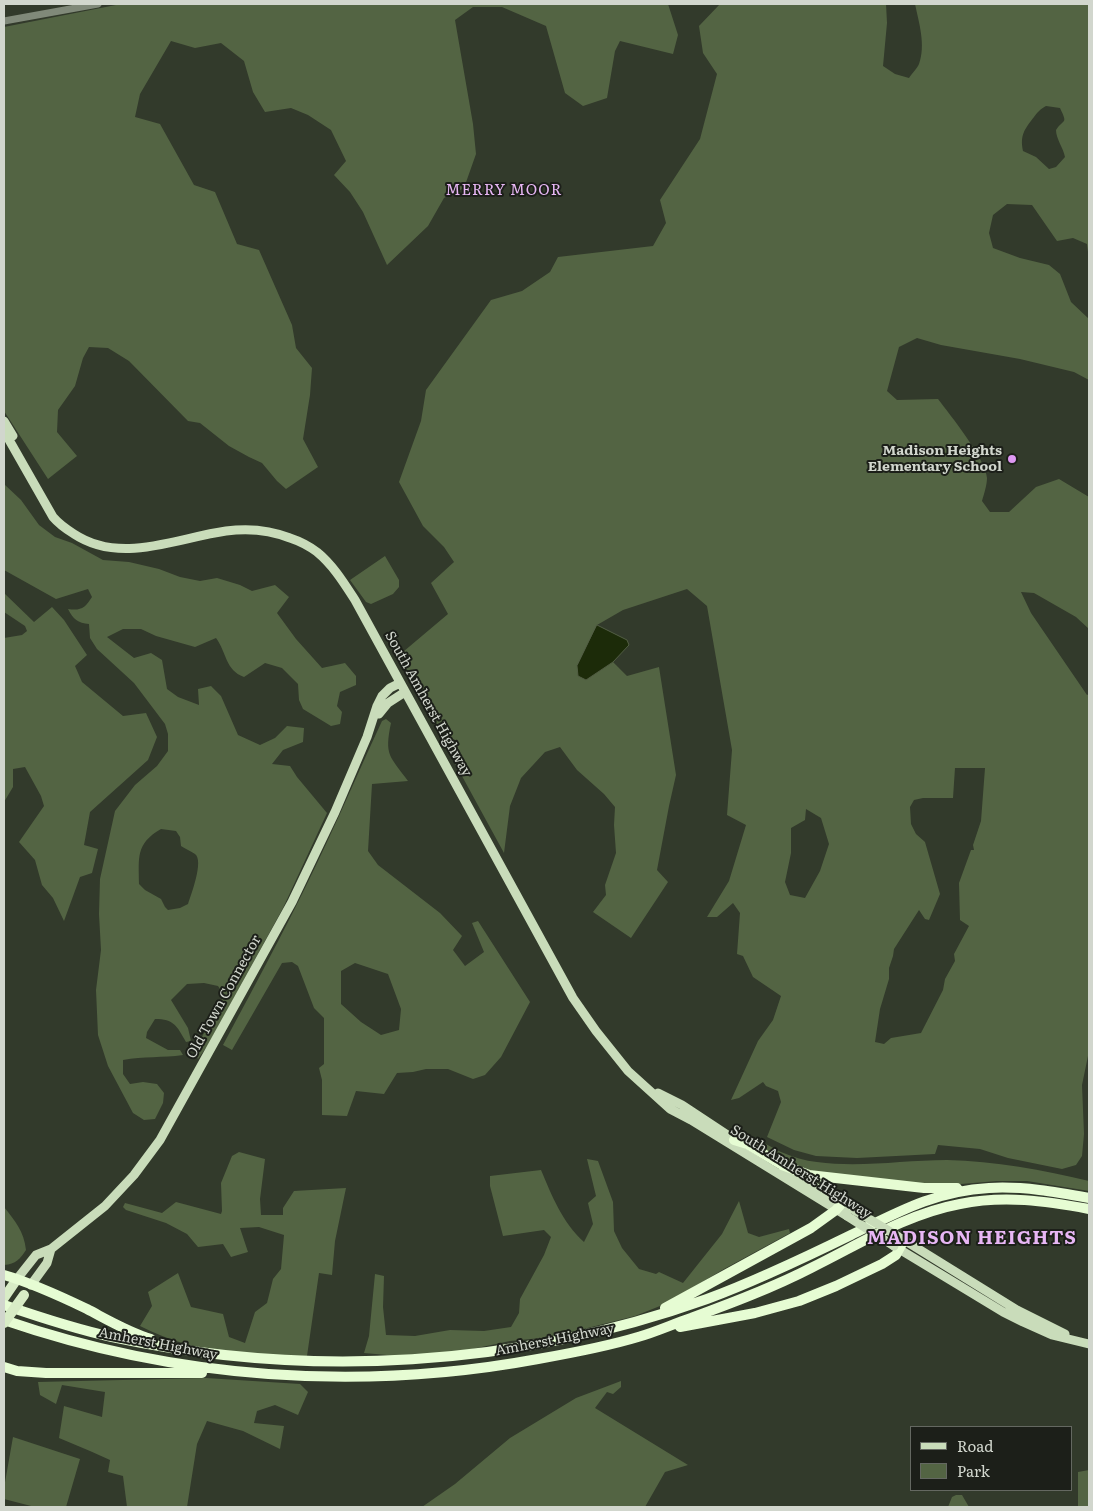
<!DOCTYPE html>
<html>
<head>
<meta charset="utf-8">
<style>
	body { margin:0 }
	#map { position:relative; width:1093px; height:1511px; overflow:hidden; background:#323a2b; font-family:Literata,serif }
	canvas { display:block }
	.frame { position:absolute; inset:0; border:5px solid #d1d6cd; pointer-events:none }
	.legend { position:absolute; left:910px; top:1426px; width:162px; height:65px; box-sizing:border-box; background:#1c1f19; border:1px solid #646861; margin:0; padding:6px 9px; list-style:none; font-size:15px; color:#d1d6cd }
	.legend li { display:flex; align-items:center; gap:10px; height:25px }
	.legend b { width:25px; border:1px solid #646861 }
</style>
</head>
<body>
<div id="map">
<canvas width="1093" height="1511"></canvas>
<div class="frame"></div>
<ul class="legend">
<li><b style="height:6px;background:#c9dcba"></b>Road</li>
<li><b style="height:14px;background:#536443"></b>Park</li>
</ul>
</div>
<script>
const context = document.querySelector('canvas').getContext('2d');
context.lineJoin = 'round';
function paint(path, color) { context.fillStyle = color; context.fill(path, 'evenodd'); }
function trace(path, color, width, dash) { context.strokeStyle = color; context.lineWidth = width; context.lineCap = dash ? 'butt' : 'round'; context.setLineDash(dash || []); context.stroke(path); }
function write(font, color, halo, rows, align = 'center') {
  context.font = font + ' Literata,serif'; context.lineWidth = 4; context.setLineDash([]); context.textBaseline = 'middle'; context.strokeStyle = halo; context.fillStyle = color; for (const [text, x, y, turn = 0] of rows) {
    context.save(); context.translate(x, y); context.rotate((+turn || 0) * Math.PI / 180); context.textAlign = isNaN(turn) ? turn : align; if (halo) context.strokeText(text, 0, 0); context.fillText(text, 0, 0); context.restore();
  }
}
const green = new Path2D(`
	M121,4H668L678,35L673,54L620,41L615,51L607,98L583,106L565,93L546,26L502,7H473L455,20L473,124L476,154L464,188L444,198L428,226L387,265L363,212L350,192L334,175L346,161L331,130L308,115L291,108L265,112L253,92L244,61L221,43L195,48L171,41L140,94L135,117L160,124L194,185L215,192L237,244L259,250L292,325L296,348L312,368L310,395L303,439L318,467L286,489L277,481L262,463L249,457L229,446L200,423L188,421L129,361L108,348L89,347L83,358L75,386L58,410L57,432L77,456L48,479L4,411V27Z
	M720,4H886L887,23L883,66L895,74L909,78C912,73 917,69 919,64C926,45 919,23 915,4H1089V260L1087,244L1073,238L1057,241L1032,205L1007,204L993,215L989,233L993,248L1020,258L1049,265L1060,274L1071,302L1089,319V380L1074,372L1020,359L941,345L917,338L899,347L887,391L897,400L938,399C950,415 986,459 987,478C987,485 984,494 982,501L990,512H1009L1036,487L1059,479L1089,497V629L1076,617L1034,593L1021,592L1031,613L1087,695L1089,694V1051L1082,1085L1084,1134L1082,1156L1076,1165L1062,1169L1008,1158L980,1149L938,1145L935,1154L857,1158L816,1156L794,1150L767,1137L781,1102L778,1091L766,1086L763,1082L739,1098L731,1100L758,1041L773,1020L781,996L753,977L743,956L737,954L740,913L733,903L717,917H707L729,881L746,825L727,815L732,750L707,606L687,589L623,610L597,625L577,666L586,680L613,662L627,676L659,667L676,775L669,806L657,870L668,882L631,938L593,912L606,895L605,885L616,853L614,825L615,807L604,794L577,770L560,747L545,752L521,778L510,806L504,853L397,657L448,614L431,583L454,562L444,547L423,526L399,482L421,421L426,390L491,300L522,291L550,272L558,257L653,246L666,223L660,200L700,139L717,74L703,53L699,26ZM1046,106L1060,108C1068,125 1064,118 1056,130C1056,139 1063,147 1065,157L1056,167L1049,169L1036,157L1023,151C1020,135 1024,130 1034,117C1037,113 1040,109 1046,106ZM955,768H985L981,821L973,845L974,850H971L959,883L960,920L969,926L954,954L955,961L945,979L943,990L921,1033L891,1038L884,1044L875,1042L880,1009L889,979V968L893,956L894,949L919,910L925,919L929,920L940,894L925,842L916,834L911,824L910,807L914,800L923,798H953ZM806,809L821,818L829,844L820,871L805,898L790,895L785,882L791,853V828L805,820Z
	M4,484L21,500L39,525L55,537L72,543L103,560L129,562L159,569L180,577L200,581L217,578L240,585L252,591L275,585L289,597L277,613L296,639L322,668L345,663L356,676V685L340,692L337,706L342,712L340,724L331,726L303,709L299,700L298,684L282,668L265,663L244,677C225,670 227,653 216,638L195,647L156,636L141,629H123L107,637L134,658L151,653L162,660L167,689L178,697L199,705L198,689L211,686L221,696L238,735L260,745L275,738L287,726L304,728L303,742L283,750L272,764L290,766L297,777L327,813L283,908L208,1045L198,1059L194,1052L224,995L218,986L204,983L187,984L171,1000L188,1028L191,1041L186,1042C177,1026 174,1019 155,1019L147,1032L146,1038L168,1050H180L183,1055C163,1058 143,1056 123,1060V1074L130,1084L143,1082L157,1084L164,1093L163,1103L155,1119L144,1120L133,1113L108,1066L98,1035L96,990L101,950L99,914L100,879L115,811L135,785L157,766L168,751V734L165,724L134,683L97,649L90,638L89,624C78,623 73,619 68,609C81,611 85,608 92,597L88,589L56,599L4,570ZM161,829L176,831L180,837L181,846C185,849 191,851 195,854C204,861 191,894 188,904L180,908L168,910L165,907L161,899L145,890L139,884C139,858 135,844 161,829Z
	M385,556L399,580V587L393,594L371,604L366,602L350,580Z
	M4,593L34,622L52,607L64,620L87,655L75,666L82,682L123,716L146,713L157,737L148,760L90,812L84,845L98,849L92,873L80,877L64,921L53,898L42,885L35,860L19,842L44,806L41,796L25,767L13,769V787L4,802V638L22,635L27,631L25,626L4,612Z
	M386,719L391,723C384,756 390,756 408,781L372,784L368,851L378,865L440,913L462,936L453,950L465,966L484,952L472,923L478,921L530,1002L501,1057L485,1075L473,1079L448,1069H426L413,1072L397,1073L384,1094L356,1091L347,1116L322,1115V1080L319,1068L324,1064V1018L314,1008L298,966L292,962L282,963L232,1050L223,1045C259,978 295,911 327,842C346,802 363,761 382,721ZM355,963L388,974L401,1009L399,1030L381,1035L361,1022L341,1004V971Z
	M753,1141C763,1140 772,1148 781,1152C793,1157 805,1161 817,1162C860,1168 904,1160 947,1160C995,1161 1043,1170 1089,1181V1191L1027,1181H997L937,1186L835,1177L794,1167L752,1142Z
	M239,1152L265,1159L260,1199L261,1215H283V1208L294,1191L346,1188L335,1241L332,1275L319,1273L307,1356C282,1355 254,1357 229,1353C199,1349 167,1340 140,1326L152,1306L148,1292L178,1273L191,1307L223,1314L229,1337L245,1343L255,1312L267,1303L273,1279L281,1269L284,1235L259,1227L240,1228L248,1252L231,1257L223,1244L198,1247L187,1234L166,1223L126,1210L123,1207L125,1203L162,1213L176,1202L221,1214L222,1211L221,1183L232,1156Z
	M587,1159L598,1161L613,1202L614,1231L622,1248L639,1269L656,1274L659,1272L683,1283L722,1234L739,1201L748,1233L759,1237L789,1229L790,1233L724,1269L665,1304L635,1316L552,1337L510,1341L458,1352L398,1356L364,1353L369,1336L375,1274L384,1276L383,1307L386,1335L415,1336L450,1330L484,1331L511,1327L519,1313L520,1299L544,1255L551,1237L544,1230L503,1236L490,1186V1176L541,1170C552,1196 562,1222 584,1242L593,1224L588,1203L596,1196Z
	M4,1207C15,1221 24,1231 26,1250C20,1259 16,1264 4,1265Z
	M206,1378L300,1384L308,1392L298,1415L275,1405L257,1411L254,1423L284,1426L280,1449L243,1431L207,1421L197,1444L187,1507H127L123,1476L108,1472L110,1460L90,1451L59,1438L64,1406L102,1417L105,1392L62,1385L56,1404L40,1395L38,1382Z
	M621,1381V1387L613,1394L607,1392L595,1408L688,1465L665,1472L645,1507H422L455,1484L510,1438L576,1398Z
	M13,1437L80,1459L66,1507H35L4,1499V1488Z
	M1089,1470V1507H1078V1472Z
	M956,1495H962L969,1507H948L952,1497Z`);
const water = new Path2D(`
	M597,625L627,640L629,645L613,662L586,680L578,676L577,666Z`);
const tertiary = new Path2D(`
	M4,21L98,4`);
const primary = new Path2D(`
	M4,421L13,436
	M4,431L53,517C59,524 66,529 74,534C121,565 176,538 226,531C248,528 270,530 290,538C299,541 309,546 317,552C333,565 344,583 355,600L573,998L596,1031L628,1071L670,1109L691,1120L847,1216
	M379,714L388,703L405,692
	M658,1093L682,1105L738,1142
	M784,1169L856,1211
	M904,1240L1017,1310L1065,1334
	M894,1246L1003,1312L1023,1322L1052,1335L1089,1344
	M17,1279L36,1255L51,1249L105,1206L134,1175L160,1140L292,902L335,812L367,737L377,706L382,696L390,688L400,683
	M31,1285L47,1263L51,1249`);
const trunk = new Path2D(`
	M4,1298L17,1279`);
const motorway = new Path2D(`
	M734,1140L747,1144L782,1165L809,1175L924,1188H957
	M4,1275C32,1283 60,1296 87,1309C108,1320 128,1332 151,1339
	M4,1305C39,1317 75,1329 112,1337C309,1379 517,1367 707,1299C756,1281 804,1258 851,1235C898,1212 935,1191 989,1188C1023,1186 1056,1192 1089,1198
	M665,1308L811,1228L836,1210L842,1203
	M4,1320C175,1379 360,1392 538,1359C572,1353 605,1347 638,1337C656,1332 673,1324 691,1318C732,1303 772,1288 811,1268C860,1244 906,1214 960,1204C1004,1195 1046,1201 1089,1209
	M680,1327L755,1313L799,1301L836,1286L882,1264L896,1255L904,1240
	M4,1367L17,1371L46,1373H202`);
const primaryBridge = new Path2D(`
	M856,1211L904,1240
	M847,1216L894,1246`);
const trunkBridge = new Path2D(`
	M4,1323L24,1295`);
const markers = [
	[1012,459,5,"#de98f2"]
];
const poiNames = [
	["Madison Heights",1002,451],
	["Elementary School",1002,467]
];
const streetNames = [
	["South Amherst Highway",428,704,61],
	["Old Town Connector",224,997,-61],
	["South Amherst Highway",801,1172,32],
	["Amherst Highway",555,1340,-11],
	["Amherst Highway",158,1344,11]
];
const neighbourhoodNames = [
	["MERRY MOOR",504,191]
];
const districtNames = [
	["MADISON HEIGHTS",972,1238]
];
paint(green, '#536443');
paint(water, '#1c2b09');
trace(water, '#525e44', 1);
trace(tertiary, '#808979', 7);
trace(primary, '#c9dcba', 9);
trace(trunk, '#d8ecc6', 10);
trace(motorway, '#e6fcd3', 10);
trace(primaryBridge, '#c9dcba', 9);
trace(trunkBridge, '#d8ecc6', 10);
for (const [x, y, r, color] of markers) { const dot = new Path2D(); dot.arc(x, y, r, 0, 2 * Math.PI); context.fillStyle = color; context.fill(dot); trace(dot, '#1c1f19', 2); }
write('bold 14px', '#d1d6cd', '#1c1f19', poiNames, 'right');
write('14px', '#d1d6cd', '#1c1f19', streetNames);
context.letterSpacing = '1px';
write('15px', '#e7b6f4', '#1c1f19', neighbourhoodNames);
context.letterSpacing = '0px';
context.letterSpacing = '1px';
write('bold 19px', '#e7b6f4', '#1c1f19', districtNames);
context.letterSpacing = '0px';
</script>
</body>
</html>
